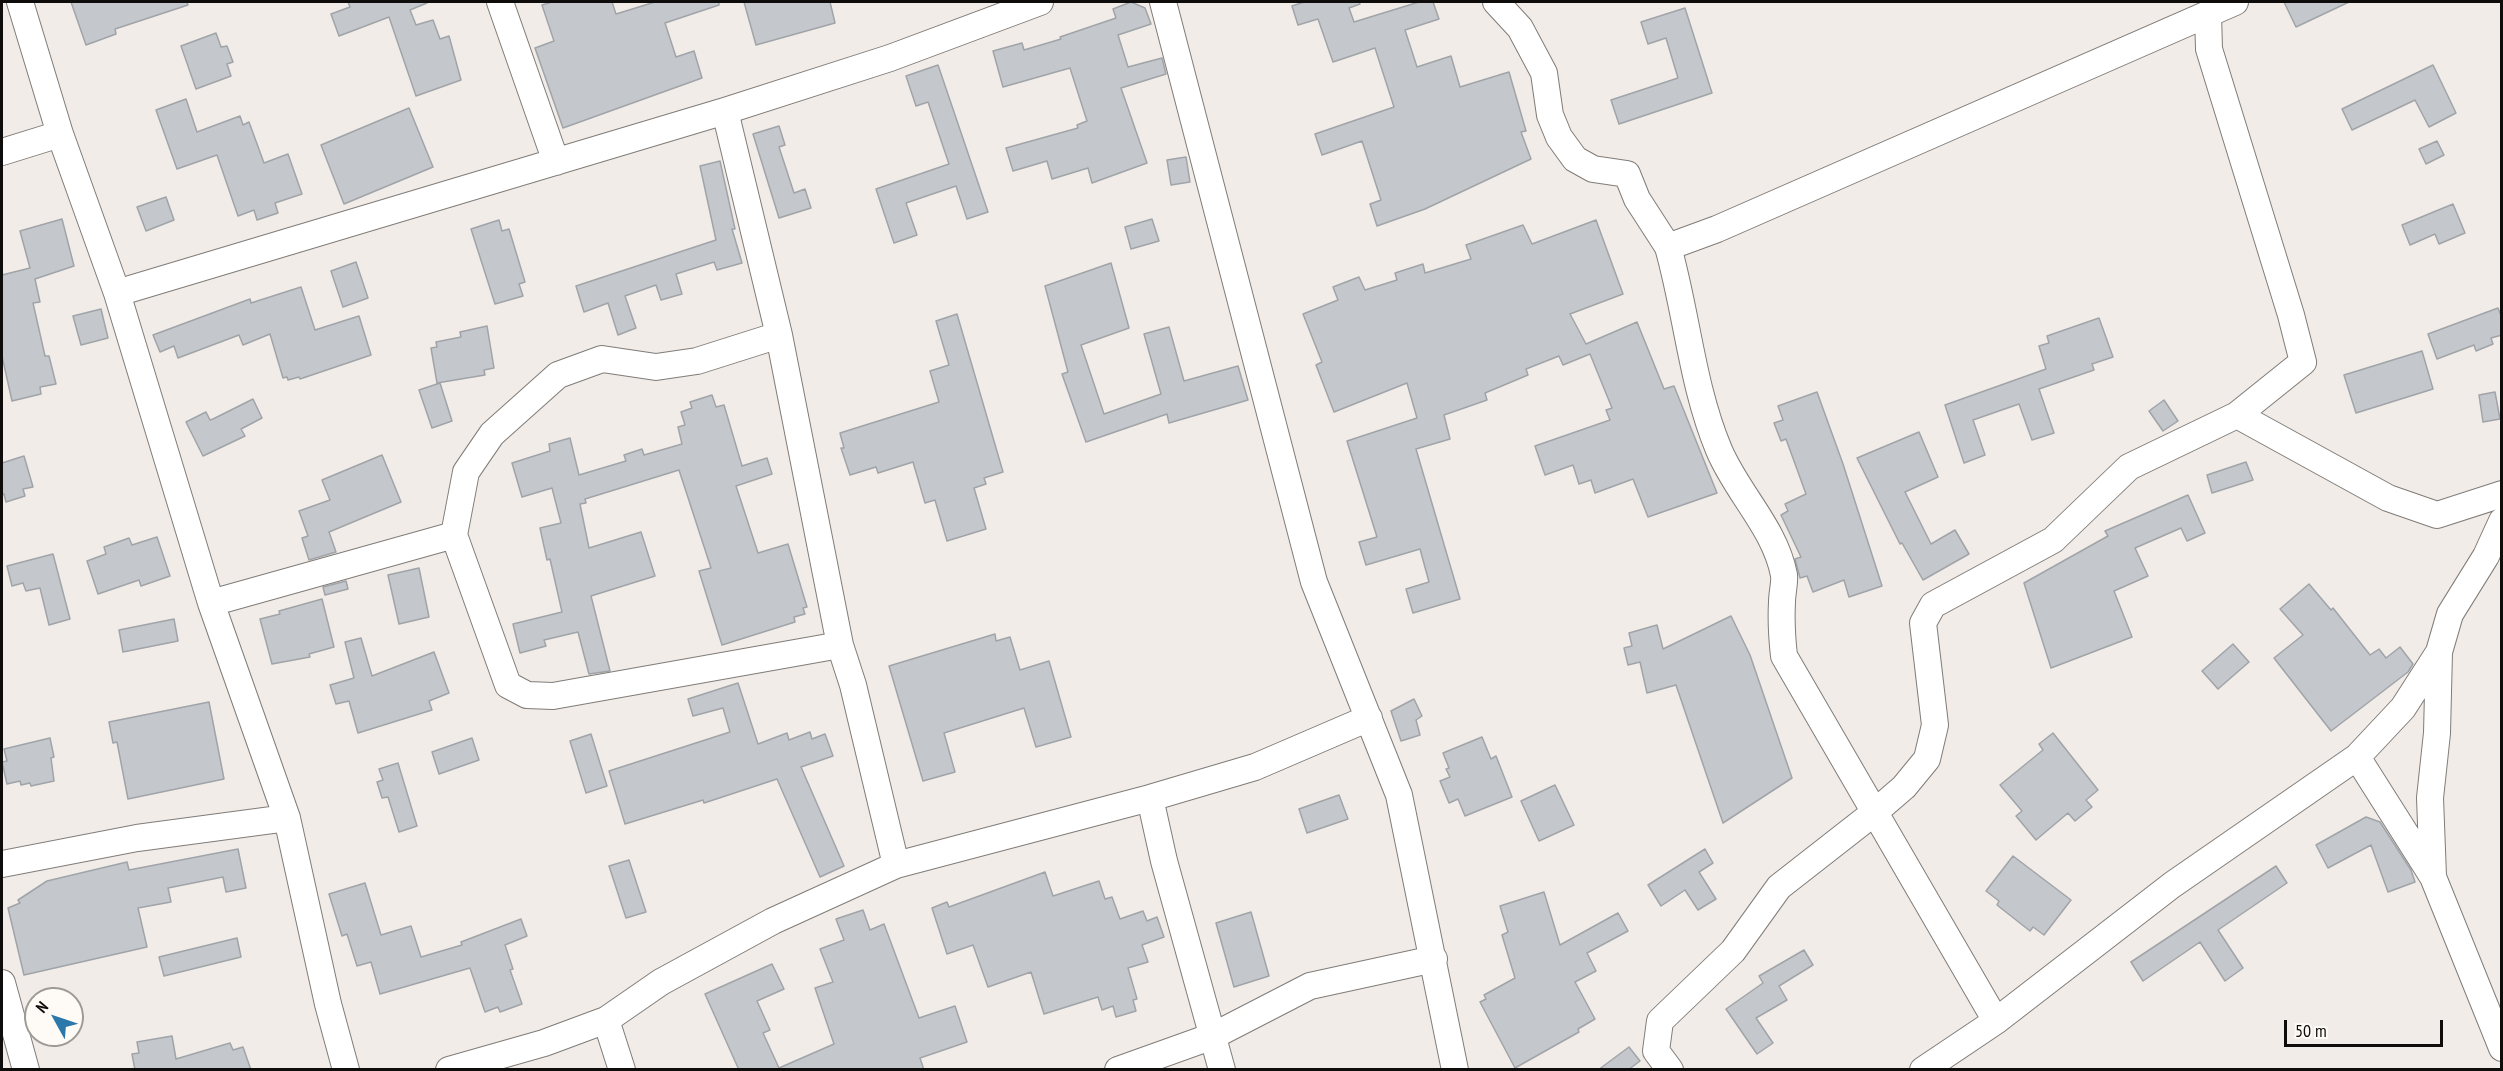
<!DOCTYPE html>
<html>
<head>
<meta charset="utf-8">
<style>
	body { margin:0 }
	#map { position:relative; width:2503px; height:1071px; overflow:hidden; background:#f1ece8; font-family:"PT Sans Narrow",sans-serif }
	canvas { display:block }
	.frame { position:absolute; inset:0; border:3px solid #0e0d0b; pointer-events:none }
	.north { position:absolute; left:24px; top:987px; width:60px; height:60px; box-sizing:border-box; background:#fefaf5; border:2px solid #9e9b97; border-radius:50%; rotate:310deg; font-size:16px; font-weight:700; line-height:24px; text-align:center; color:#0e0d0b }
	.north::after { content:''; display:block; margin:auto; width:21px; height:27px; background:#2c78ab; clip-path:polygon(50% 0,100% 100%,50% 72%,0 100%) }
	.scale { position:absolute; left:2284px; top:1020px; width:159px; height:27px; box-sizing:border-box; border:3px solid #0e0d0b; border-top:0; padding-left:8px; font-size:18px; line-height:21px; white-space:nowrap; color:#0e0d0b; -webkit-text-stroke:4px #fefaf5; paint-order:stroke }
</style>
</head>
<body>
<div id="map">
<canvas width="2503" height="1071"></canvas>
<div class="frame"></div>
<div class="north">N</div>
<div class="scale">50 m</div>
</div>
<script>
const context = document.querySelector('canvas').getContext('2d');
context.lineJoin = 'round';
function paint(path, color) { context.fillStyle = color; context.fill(path, 'evenodd'); }
function trace(path, color, width, dash) { context.strokeStyle = color; context.lineWidth = width; context.lineCap = dash ? 'butt' : 'round'; context.setLineDash(dash || []); context.stroke(path); }
const building = new Path2D(`
	M71,2H187L188,5L115,29L116,34L86,45Z
	M348,2H427V3L410,10L416,25L433,20L440,39L449,36L461,80L416,96L389,17L339,36L331,14L350,7Z
	M552,2H612L616,14L655,2H719V5L665,23L676,57L694,51L702,78L563,128L535,48L554,41L542,5Z
	M744,2H830L835,23L756,45Z
	M1131,2L1145,8L1151,24L1118,35L1128,67L1162,58L1166,74L1121,88L1147,163L1092,183L1088,168L1052,179L1047,161L1013,171L1006,148L1078,128L1077,125L1087,121L1070,68L1003,87L993,51L1022,43L1024,50L1061,39L1060,37L1116,18L1113,9Z
	M1304,2H1359L1360,4L1349,8L1354,22L1419,2H1433L1439,19L1405,30L1417,67L1451,56L1460,87L1509,72L1526,131L1521,132L1531,159L1425,209L1377,226L1370,204L1381,200L1362,141L1322,155L1315,134L1394,107L1375,48L1333,62L1318,19L1298,25L1292,6Z
	M2284,2H2349L2296,27Z
	M1685,8L1712,93L1619,124L1611,100L1678,78L1666,38L1648,44L1641,22Z
	M216,33L221,47L227,46L233,62L227,64L231,76L196,89L181,46Z
	M938,65L988,212L967,219L956,186L906,203L917,235L894,243L876,189L949,164L928,102L916,106L906,76Z
	M2433,65L2456,113L2429,127L2415,100L2352,130L2342,109Z
	M186,99L197,132L240,116L243,125L249,122L264,163L288,154L302,194L275,203L278,213L257,220L254,210L238,216L217,155L177,169L156,110Z
	M409,108L433,167L344,204L321,145Z
	M779,126L785,145L779,147L794,193L805,189L811,208L779,218L753,134Z
	M2437,141L2444,155L2426,164L2419,149Z
	M1186,157L1190,182L1171,185L1167,160Z
	M720,161L735,229H732L742,263L717,270L714,262L676,274L682,294L661,300L656,285L625,296L636,328L618,335L608,303L584,312L576,286L716,240L700,166Z
	M166,197L174,220L146,231L137,207Z
	M2453,204L2465,233L2439,244L2435,234L2410,245L2402,225Z
	M62,219L74,266L35,279L40,302L33,303L45,356H49L56,384L40,387L41,394L12,401L2,356V275L30,268L20,231Z
	M1152,219L1159,241L1131,249L1125,227Z
	M499,220L502,231L509,229L525,282L519,284L523,296L495,304L471,229Z
	M1596,220L1623,294L1570,314L1586,344L1637,322L1664,389L1674,386L1717,493L1648,517L1633,479L1595,493L1591,480L1579,484L1573,465L1545,475L1535,446L1610,420L1606,410L1612,408L1590,354L1563,365L1559,356L1526,369L1528,375L1485,393L1487,400L1444,415L1450,439L1416,449L1460,599L1413,613L1406,589L1429,582L1420,549L1366,565L1359,542L1377,537L1347,441L1417,418L1407,383L1334,412L1316,365L1322,362L1303,314L1338,300L1333,287L1359,277L1365,290L1397,280L1395,273L1423,264L1425,273L1471,259L1466,245L1523,225L1532,244Z
	M356,262L368,298L343,307L331,271Z
	M1111,263L1129,328L1081,345L1104,414L1161,394L1144,334L1169,327L1184,381L1238,366L1248,400L1169,423L1167,414L1086,442L1062,374L1068,372L1045,286Z
	M301,287L315,330L359,316L371,355L300,379L299,377L288,380L287,377L283,378L270,334L243,345L239,335L178,358L174,346L160,352L153,335L250,299L251,303Z
	M2498,308L2502,318V335L2491,338L2493,344L2476,351L2474,345L2437,359L2428,334Z
	M101,309L108,338L81,345L73,316Z
	M957,314L1003,472L984,478L986,484L974,488L986,529L947,541L935,500L925,503L913,462L878,473L876,467L850,475L841,448H844L840,433L939,402L930,371L949,365L936,321Z
	M2099,318L2113,357L2092,364L2094,370L2039,389L2054,433L2032,440L2019,404L1973,420L1985,455L1964,463L1945,405L2046,369L2039,346L2049,343L2047,336Z
	M487,326L494,368L484,370L485,375L437,383L431,348L437,347L436,342L461,337L460,332Z
	M2422,351L2433,389L2356,413L2344,375Z
	M440,383L452,421L432,428L419,390Z
	M1817,392L1843,464L1882,586L1849,597L1844,580L1813,592L1807,576L1800,578L1795,559L1801,557L1781,515L1788,511L1785,504L1806,494L1786,439L1781,441L1774,423L1783,420L1778,406Z
	M2495,392L2500,419L2483,422L2479,395Z
	M712,395L716,407L724,405L742,466L767,458L772,474L736,486L758,553L788,544L807,607L803,608L805,614L794,617L795,622L722,645L699,571L711,568L679,470L585,499L586,503L580,504L589,548L641,532L655,576L591,596L610,671L589,674L578,632L544,640L546,646L520,653L513,624L562,612L550,559L547,560L540,528L561,523L552,488L522,497L512,463L550,451L549,444L570,438L579,475L626,461L624,455L642,449L644,455L682,444L678,427L685,425L681,412L692,408L690,402Z
	M253,399L262,418L241,429L245,436L203,456L186,422L206,412L210,420L213,419Z
	M2164,400L2178,421L2163,431L2149,411Z
	M1919,432L1938,477L1905,492L1931,544L1955,530L1969,554L1923,580L1902,543L1900,544L1857,458Z
	M382,455L401,502L329,532L336,552L309,560L302,538L308,536L299,511L330,500L322,480Z
	M24,456L33,487L23,489L25,496L6,502L4,494L2,495V463Z
	M2246,462L2253,480L2212,493L2207,475Z
	M2188,495L2205,533L2187,541L2181,528L2135,548L2148,576L2114,591L2132,637L2051,668L2024,583L2108,536L2105,531Z
	M157,537L170,576L141,586L139,580L98,594L87,561L106,554L104,547L129,538L132,545Z
	M53,554L70,619L49,625L40,588L26,591L23,583L12,586L7,566Z
	M419,568L429,617L399,624L388,575Z
	M346,581L348,589L325,595L323,587Z
	M2309,584L2331,610L2333,608L2370,655L2379,649L2386,658L2400,647L2413,664L2408,672L2331,731L2274,658L2303,635L2280,609Z
	M322,599L334,647L309,654L310,657L272,664L260,619L280,614L279,611Z
	M1731,616L1750,655L1792,778L1723,823L1676,685L1647,693L1640,662L1628,665L1624,648L1632,646L1629,633L1657,625L1663,649Z
	M174,619L178,641L123,652L119,630Z
	M995,634L996,641L1010,637L1020,670L1049,661L1071,737L1036,747L1024,708L944,733L955,772L923,781L889,666Z
	M361,638L372,676L434,652L449,693L429,701L432,710L358,733L349,701L336,704L330,685L354,678L345,642Z
	M2233,644L2249,662L2218,689L2202,671Z
	M738,683L758,744L787,733L789,740L810,732L812,739L825,734L833,756L801,767L844,866L820,877L777,779L704,803L703,800L625,824L609,771L730,732L723,708L693,716L688,699Z
	M1414,699L1422,716L1416,720L1420,735L1401,741L1391,711Z
	M209,702L224,779L128,799L117,742L113,743L109,722Z
	M2053,733L2098,790L2086,800L2092,807L2075,821L2068,813L2036,840L2016,816L2022,811L2000,785L2043,750L2039,744Z
	M591,734L607,786L586,793L570,741Z
	M1482,737L1491,759L1496,756L1512,797L1465,816L1458,799L1449,803L1440,781L1450,777L1446,769L1449,768L1443,753Z
	M50,738L54,757L51,758L54,781L31,786L30,783L21,785L20,781L7,784L2,762L7,761L4,749Z
	M472,738L479,760L439,774L432,752Z
	M398,763L417,826L399,832L388,797L382,798L377,782L383,780L379,769Z
	M1555,785L1574,825L1539,841L1521,801Z
	M1339,795L1348,819L1307,833L1299,809Z
	M2366,817L2380,822L2411,870L2415,882L2388,892L2371,845L2328,868L2316,845Z
	M238,849L246,888L226,892L223,877L168,888L171,902L138,908L147,947L24,975L8,908L20,903L18,900L47,881L127,862L129,870Z
	M1705,849L1713,863L1699,872L1716,899L1698,910L1685,890L1661,906L1648,885Z
	M2013,856L2071,900L2044,935L2033,927L2030,931L1997,905L1999,901L1986,891Z
	M629,860L646,912L626,918L609,866Z
	M2276,866L2287,883L2218,930L2243,968L2225,981L2200,942L2143,981L2131,962Z
	M1045,872L1053,896L1099,881L1105,899L1112,897L1120,919L1143,911L1147,921L1157,917L1164,937L1142,945L1148,962L1128,968L1137,999L1133,1000L1136,1011L1116,1017L1113,1006L1102,1010L1098,997L1044,1014L1031,972L988,987L973,945L947,954L932,908L947,902L949,907Z
	M365,883L381,935L411,926L421,957L462,945L461,942L521,919L527,936L505,945L513,969L510,970L522,1004L500,1012L498,1007L485,1012L470,968L380,994L371,962L357,966L347,934L342,936L329,894Z
	M1544,892L1560,945L1618,913L1628,931L1587,953L1596,971L1575,982L1595,1019L1578,1029L1579,1032L1515,1068L1480,1002L1486,999L1484,995L1515,978L1502,935L1508,932L1500,906Z
	M863,910L870,930L884,924L919,1018L955,1006L967,1042L920,1058L924,1070H739L705,994L772,964L784,989L757,1001L770,1030L763,1033L779,1068L834,1044L815,988L833,982L820,949L844,940L836,919Z
	M1251,912L1269,976L1234,987L1216,923Z
	M237,938L241,957L164,976L159,957Z
	M1804,950L1813,965L1779,986L1787,1000L1756,1018L1773,1043L1757,1054L1726,1009L1763,983L1759,976Z
	M172,1036L176,1059L230,1043L233,1050L243,1047L251,1070H135L132,1054L139,1053L137,1042Z
	M1629,1047L1640,1061L1628,1070H1598Z`);
const minor = new Path2D(`
	M20,2L60,134L117,293L211,603L287,818L328,1004L346,1070
	M500,2L556,162
	M1163,2L1314,582L1399,795L1455,1070
	M1496,2L1520,28L1544,73L1550,115L1559,137L1575,159L1593,169L1627,174L1637,199L1668,247
	M725,111L779,335L840,645L853,685L896,865
	M2,152L60,134
	M117,293L725,111L890,58L1040,2
	M779,335L697,361L656,367L602,359L558,375L492,434L466,472L454,535L508,685L527,695L553,696L840,645
	M2237,415L2388,498L2437,515L2502,494
	M211,603L454,535
	M2357,757L2433,877L2502,1048
	M1150,798L1164,861L1222,1070
	M2,864L137,838L287,818
	M2433,876L2430,798L2437,733L2439,652
	M2,983L26,1070
	M606,1020L622,1070
	M1996,1021L1784,656C1782,638 1781,620 1782,602C1782,593 1785,583 1784,575C1775,528 1737,493 1719,450C1692,386 1687,314 1668,247L1717,229L2235,2
	M449,1070L544,1043L606,1020L661,982L773,921L896,865L1150,798L1255,767L1369,718
	M1118,1070L1213,1036L1310,986L1434,959
	M1670,1070L1656,1051L1660,1021L1733,951L1779,887L1875,812L1904,787L1927,759L1935,725L1923,623L1933,605L2053,540L2129,467L2237,415L2303,362L2291,315L2209,49L2208,14
	M1923,1070L1996,1021L2172,885L2357,757L2403,708L2439,652L2450,614L2486,556L2502,521`);
paint(building, '#c4c8cc');
trace(building, '#a0a4a8', 1.5);
trace(minor, '#807c78', 28);
trace(minor, '#fff', 26);
</script>
</body>
</html>
